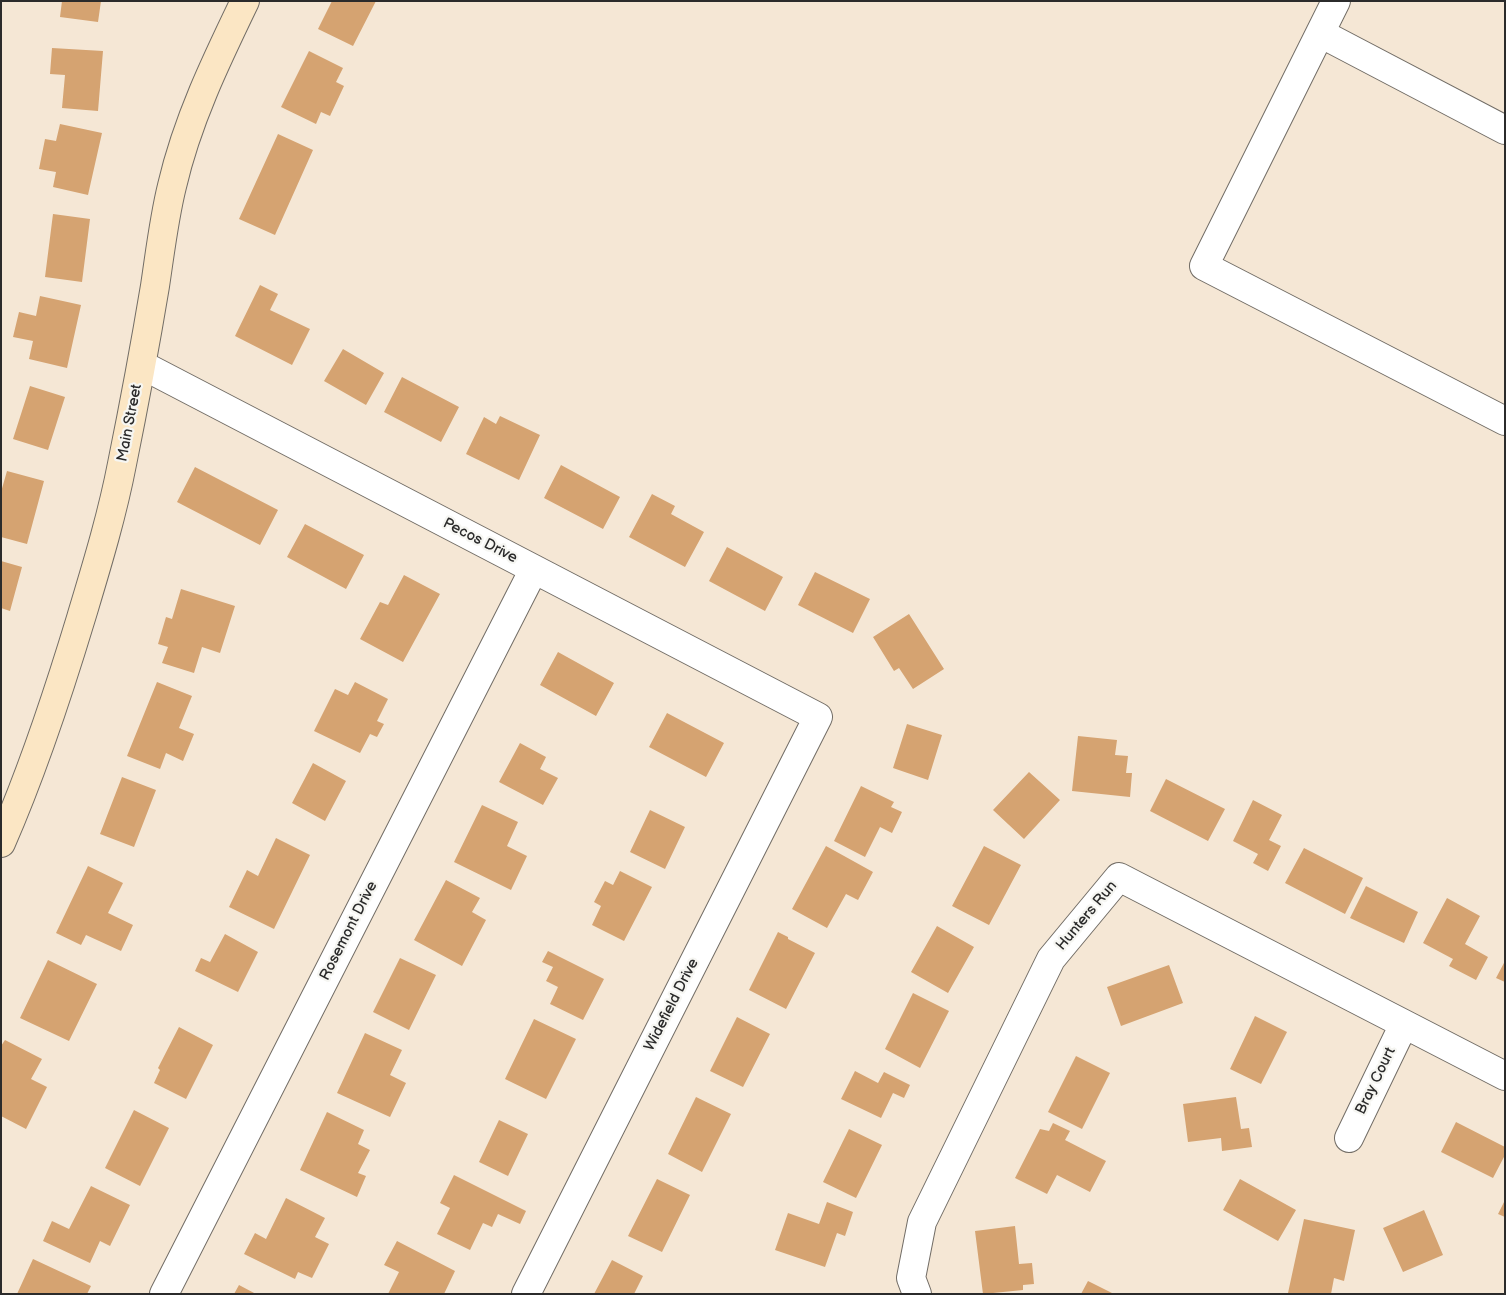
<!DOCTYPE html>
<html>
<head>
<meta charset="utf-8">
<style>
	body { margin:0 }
	#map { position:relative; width:1506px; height:1295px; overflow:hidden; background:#f5e7d5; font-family:"Balsamiq Sans",sans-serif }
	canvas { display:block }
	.frame { position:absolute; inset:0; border:2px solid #2b2b2b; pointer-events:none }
</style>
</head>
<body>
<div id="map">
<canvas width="1506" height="1295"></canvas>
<div class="frame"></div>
</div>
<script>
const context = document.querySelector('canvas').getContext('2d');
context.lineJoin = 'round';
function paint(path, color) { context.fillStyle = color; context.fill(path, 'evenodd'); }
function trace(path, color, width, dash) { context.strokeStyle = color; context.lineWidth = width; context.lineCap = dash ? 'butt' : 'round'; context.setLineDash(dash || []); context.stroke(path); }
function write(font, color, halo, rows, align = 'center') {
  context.font = font + ' "Balsamiq Sans",sans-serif'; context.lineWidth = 4.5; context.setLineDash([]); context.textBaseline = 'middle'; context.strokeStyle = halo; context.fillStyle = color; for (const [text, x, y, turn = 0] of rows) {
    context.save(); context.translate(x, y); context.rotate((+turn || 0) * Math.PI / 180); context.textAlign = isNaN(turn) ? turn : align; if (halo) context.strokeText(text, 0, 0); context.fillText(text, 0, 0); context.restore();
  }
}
const building = new Path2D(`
	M62,1H101L98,22L60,17Z
	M332,1H376L353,46L318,29Z
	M52,48L103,51L98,111L62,108L65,75L50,74Z
	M309,51L343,68L336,82L344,86L330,116L321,112L316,124L281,107Z
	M60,124L102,133L88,195L53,187L56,172L39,169L45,139L56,141Z
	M278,134L313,150L275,235L239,219Z
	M53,214L90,219L82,282L45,277Z
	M260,285L278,294L270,310L310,329L292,365L235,336Z
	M40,296L81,305L67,368L29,359L33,341L13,337L19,312L36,316Z
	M343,349L384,373L366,405L324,381Z
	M402,377L459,407L441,442L384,412Z
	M30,386L65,397L48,450L13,439Z
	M500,416L540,435L519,480L466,454L484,417L496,424Z
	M561,465L620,497L603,529L544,498Z
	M195,467L278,510L260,545L177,502Z
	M7,471L44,481L27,544L1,537V492Z
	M652,494L675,506L671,514L704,532L685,567L629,537Z
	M305,524L364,555L346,589L287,557Z
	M727,547L783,577L765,611L709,581Z
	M1,561L22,567L10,611L1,608Z
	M815,572L870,599L853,633L798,605Z
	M404,575L440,594L403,662L360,639L380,602L388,605Z
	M181,589L235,606L220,653L202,647L194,673L162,663L168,647L158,644L166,617L172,619Z
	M909,614L944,669L913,689L899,668L894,671L873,637Z
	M558,652L614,683L596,716L540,685Z
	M157,682L192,696L179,728L194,734L183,761L166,753L160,769L127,756Z
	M355,682L388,699L377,721L384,724L377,737L370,734L360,753L314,731L335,689L348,695Z
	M667,713L724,743L706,777L649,747Z
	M907,724L942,735L928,780L893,768Z
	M1078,736L1117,740L1115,755L1128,756L1126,773H1132L1130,797L1072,791Z
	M520,743L546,757L540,769L558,778L543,805L499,782Z
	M313,763L346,781L325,821L292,803Z
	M1029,772L1060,800L1024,839L993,810Z
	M122,777L156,790L134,847L100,834Z
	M1166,779L1225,809L1208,841L1150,811Z
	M861,786L894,802L891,807L902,812L892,833L880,827L865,857L834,841Z
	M1253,800L1282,815L1269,840L1281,846L1268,871L1253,863L1258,854L1233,841Z
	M482,805L518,822L507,846L527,856L511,890L454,862Z
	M650,810L685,827L665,869L630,852Z
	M276,838L310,855L274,929L229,907L247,870L258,876Z
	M826,846L873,872L858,900L846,894L827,928L792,909Z
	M984,846L1021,865L989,925L952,906Z
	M1304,848L1363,878L1345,914L1285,883Z
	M88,866L123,883L108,913L133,925L121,951L86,935L81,945L56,933Z
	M620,871L652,887L624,941L592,925L601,906L594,902L605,881L613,885Z
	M446,880L480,898L472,912L486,920L462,966L414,940Z
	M1366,886L1418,912L1404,943L1350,918Z
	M1447,898L1480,916L1465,944L1488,957L1476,980L1449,966L1453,959L1423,943Z
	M937,926L974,947L948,993L911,972Z
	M778,932L788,937V939L815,953L786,1009L749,990Z
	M225,934L258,952L238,992L195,971L201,958L210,962Z
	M548,951L604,979L583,1020L550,1004L558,987L546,981L553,967L542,962Z
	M400,958L436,975L409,1030L373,1012Z
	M48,960L97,984L69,1041L20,1018Z
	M1505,961V982L1496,978Z
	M1169,965L1183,1003L1121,1026L1107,987Z
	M913,993L949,1011L920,1068L885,1049Z
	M1255,1016L1287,1032L1261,1084L1230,1069Z
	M737,1017L770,1034L743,1087L710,1071Z
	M534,1019L576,1039L546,1099L505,1079Z
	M179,1027L213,1045L186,1099L154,1083L160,1070L158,1068Z
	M365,1033L402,1050L390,1075L406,1083L390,1117L337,1093Z
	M5,1040L42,1059L31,1079L47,1087L26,1129L1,1116V1046Z
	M1076,1056L1110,1073L1082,1129L1048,1112Z
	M855,1071L878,1083L884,1072L910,1085L904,1098L893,1093L881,1118L841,1099Z
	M696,1097L731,1114L702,1172L668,1154Z
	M1236,1097L1241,1129L1249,1128L1252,1147L1222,1151L1221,1138L1188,1142L1183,1104Z
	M134,1110L169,1128L140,1186L105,1168Z
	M327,1112L364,1130L358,1144L370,1150L358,1173L366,1176L357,1197L300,1170Z
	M499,1120L528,1134L508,1176L479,1162Z
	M1456,1122L1505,1147V1155L1493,1178L1441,1152Z
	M1053,1123L1070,1131L1065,1140L1106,1161L1090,1192L1057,1175L1047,1194L1015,1178L1040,1129L1049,1131Z
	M849,1129L882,1145L856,1198L823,1182Z
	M454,1175L526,1211L520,1224L498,1214L492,1227L483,1223L470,1250L437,1234L450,1208L440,1203Z
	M657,1179L690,1195L662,1252L628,1236Z
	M1240,1179L1296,1210L1278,1241L1223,1210Z
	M91,1186L130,1205L110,1246L100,1241L90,1263L43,1241L52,1221L69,1229Z
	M286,1198L325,1218L315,1237L329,1244L312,1278L298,1272L295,1279L244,1254L255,1233L266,1239Z
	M1505,1200V1217L1498,1214Z
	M827,1202L853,1212L845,1236L837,1233L825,1267L775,1250L788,1213L819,1224Z
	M1424,1210L1443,1255L1403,1272L1383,1228Z
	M1304,1219L1355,1230L1344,1281L1334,1278L1331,1294L1288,1293Z
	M1015,1226L1019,1264L1032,1263L1034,1284L1023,1285V1290L983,1294L975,1231Z
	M397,1241L455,1271L444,1294H388L399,1272L384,1265Z
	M33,1259L91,1286L87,1294H17Z
	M612,1260L643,1276L634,1294H594Z
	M1088,1281L1114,1294H1081Z
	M239,1285L256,1294H234Z`);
const street = new Path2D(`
	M1336,1L1204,266L1505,421
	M1320,33L1505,130
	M142,365L818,717L526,1294
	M1349,1138L1404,1024
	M164,1294L534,569
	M917,1294L911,1278L922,1222L1051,959L1119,877L1505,1076`);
const secondary = new Path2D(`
	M1,843C33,770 58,694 81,618C96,568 112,516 122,464C134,405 145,346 155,286C160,253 164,218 172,186C187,121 216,61 245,1`);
const streetNames = [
	["Main Street",130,423,-79],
	["Pecos Drive",480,541,27],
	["Hunters Run",1087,916,-50],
	["Rosemont Drive",349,931,-63],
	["Widefield Drive",672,1005,-63],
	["Bray Court",1376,1081,-64]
];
paint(building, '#d5a371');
trace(street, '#726d66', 30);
trace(secondary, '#726d66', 30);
trace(street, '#fff', 28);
trace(secondary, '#fbe6c4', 28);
write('15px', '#2b2b2b', '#f6f6f2', streetNames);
</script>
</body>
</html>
